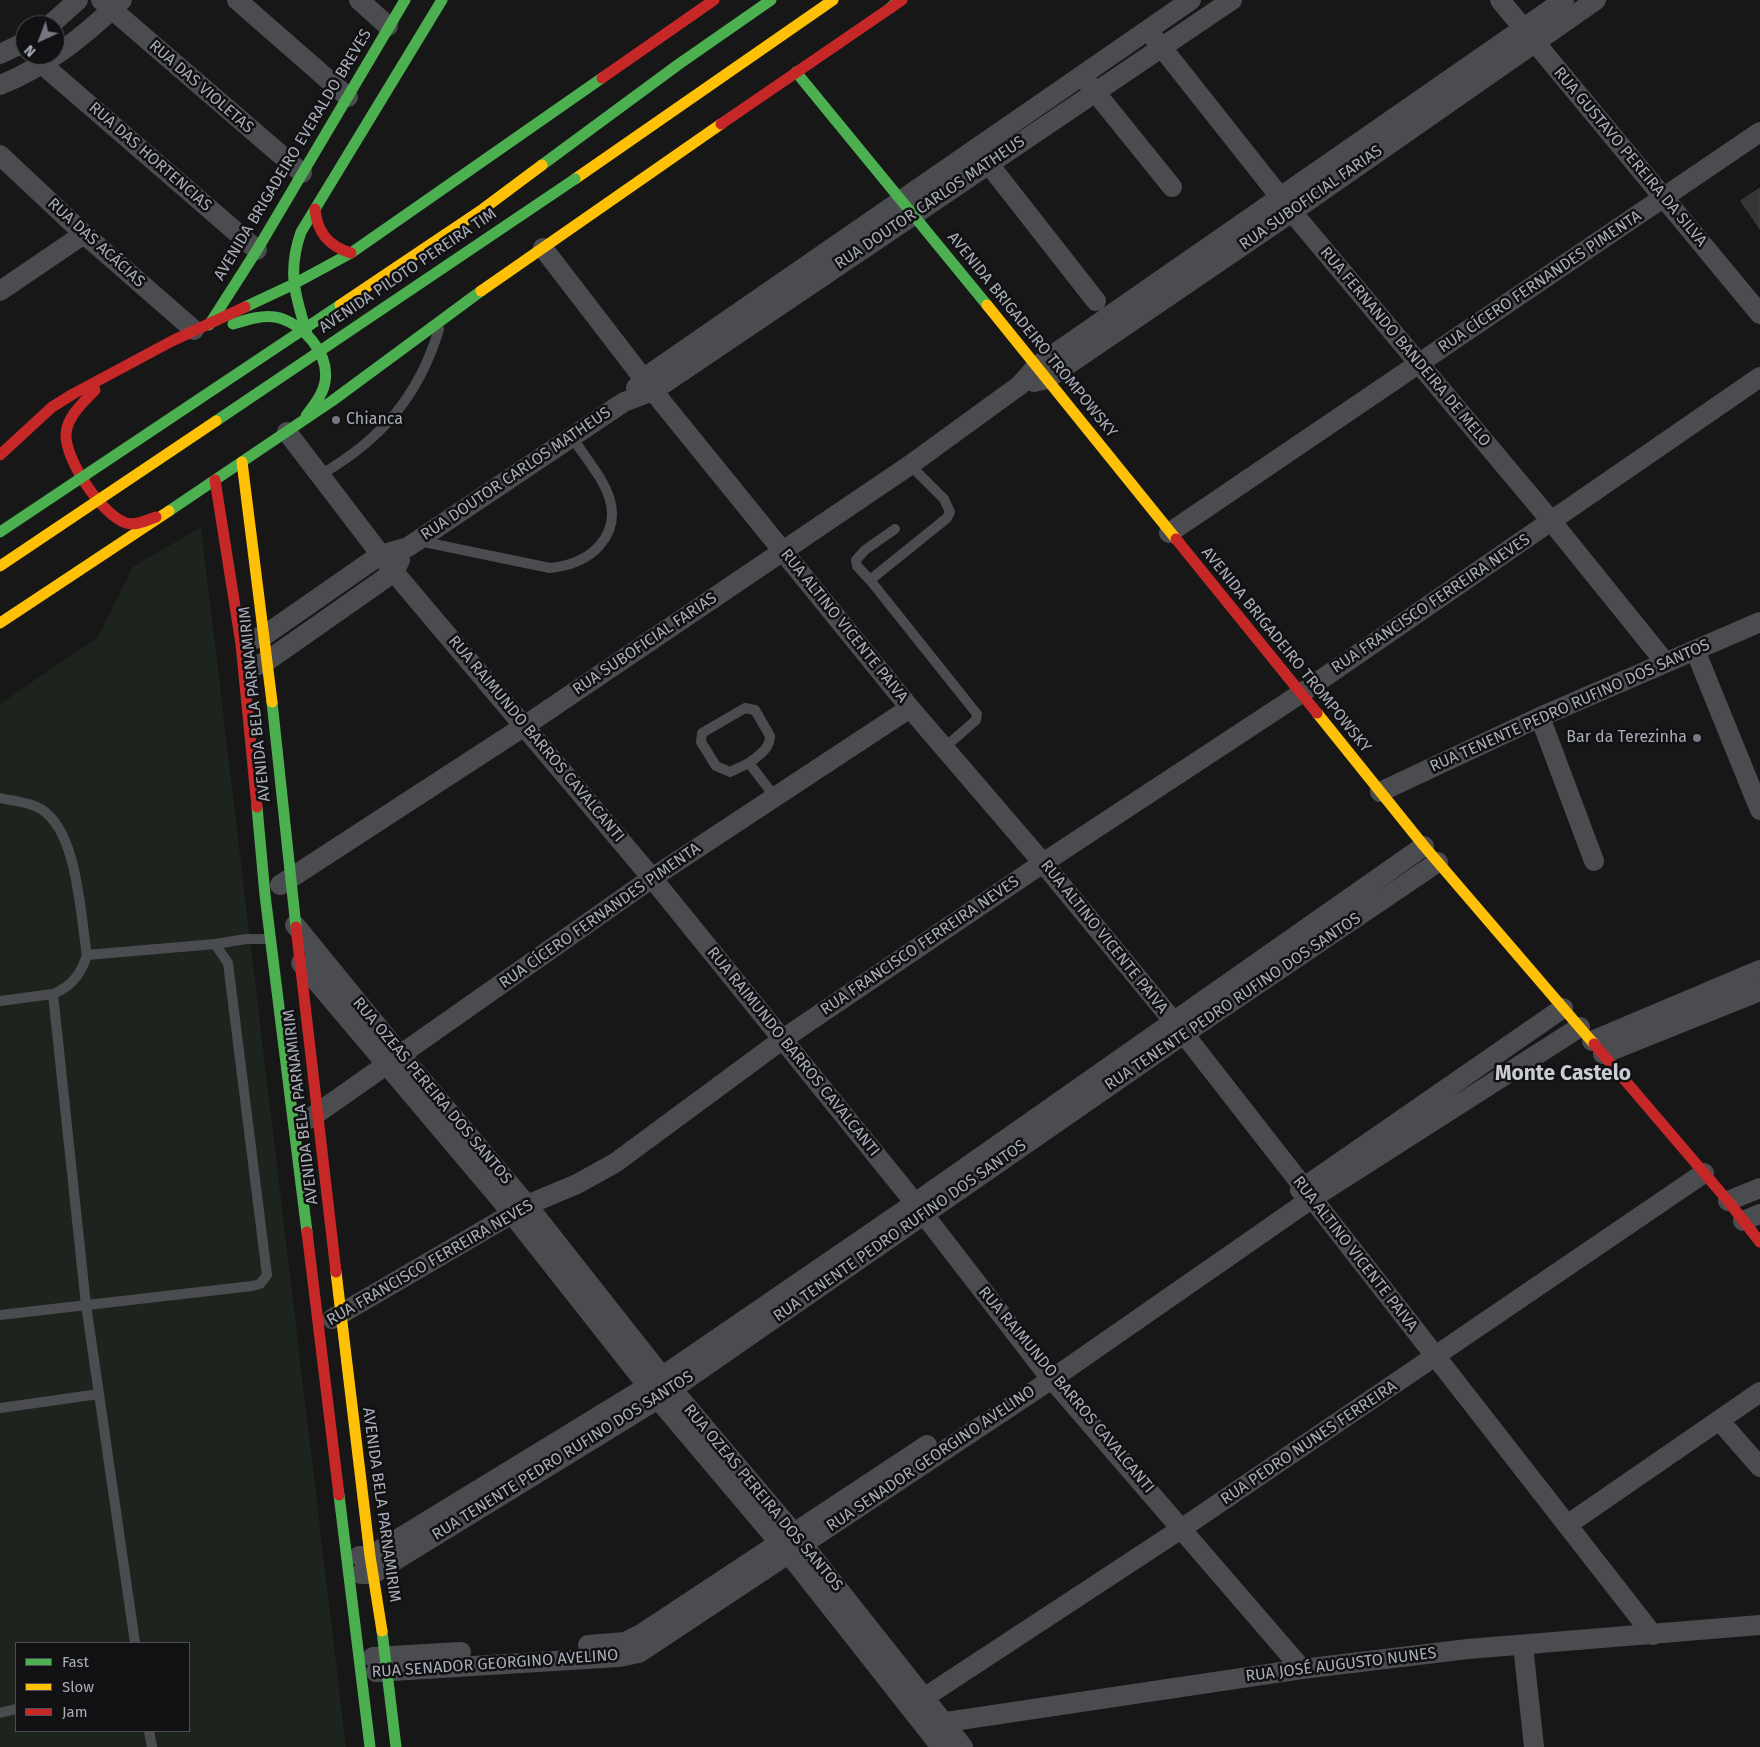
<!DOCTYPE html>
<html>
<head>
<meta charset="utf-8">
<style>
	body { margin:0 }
	#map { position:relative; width:1760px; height:1747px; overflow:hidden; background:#171717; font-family:"Fira Sans",sans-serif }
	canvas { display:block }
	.legend { position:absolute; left:15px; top:1642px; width:175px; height:90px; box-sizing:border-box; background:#111113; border:1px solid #4d4f55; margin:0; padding:6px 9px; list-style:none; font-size:15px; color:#a8adb8 }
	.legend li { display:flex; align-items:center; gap:10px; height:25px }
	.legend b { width:25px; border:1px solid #4d4f55 }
	.north { position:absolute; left:15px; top:15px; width:50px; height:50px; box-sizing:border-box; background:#111113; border:1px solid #4d4f55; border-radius:50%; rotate:223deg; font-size:14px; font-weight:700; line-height:20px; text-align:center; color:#a8adb8 }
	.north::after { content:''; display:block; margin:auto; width:18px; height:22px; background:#757880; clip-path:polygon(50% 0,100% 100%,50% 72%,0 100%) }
</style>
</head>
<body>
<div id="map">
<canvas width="1760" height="1747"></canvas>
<ul class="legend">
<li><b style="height:6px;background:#4caf50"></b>Fast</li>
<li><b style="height:6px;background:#ffc107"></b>Slow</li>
<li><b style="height:6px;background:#c62828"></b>Jam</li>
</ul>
<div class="north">N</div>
</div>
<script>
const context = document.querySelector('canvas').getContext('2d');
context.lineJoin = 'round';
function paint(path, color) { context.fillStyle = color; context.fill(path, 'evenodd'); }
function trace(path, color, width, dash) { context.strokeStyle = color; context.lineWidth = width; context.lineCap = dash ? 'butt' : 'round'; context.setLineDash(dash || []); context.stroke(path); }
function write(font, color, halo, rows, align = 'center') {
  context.font = font + ' "Fira Sans",sans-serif'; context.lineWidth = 5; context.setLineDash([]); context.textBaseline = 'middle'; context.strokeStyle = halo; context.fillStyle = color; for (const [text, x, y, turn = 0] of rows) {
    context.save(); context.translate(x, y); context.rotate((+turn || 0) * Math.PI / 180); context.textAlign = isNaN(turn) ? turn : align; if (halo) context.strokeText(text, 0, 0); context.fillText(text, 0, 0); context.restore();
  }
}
const green = new Path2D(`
	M201,527L346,1747H0V704L98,637L133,567ZM16,1643H189V1731H16Z`);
const shadow = new Path2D(`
	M1760,184V227L1743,201Z`);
const building = new Path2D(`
	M1760,188V229L1741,201Z`);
const lane = new Path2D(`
	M320,475C381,440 419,396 439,329
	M895,529L865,550L856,560L857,566L870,580L947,518L950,512L944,499L910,465
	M419,541L550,568C570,566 587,560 600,545C632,507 593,470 572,437
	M870,580L977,714L976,720L944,748
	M749,763L730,772L716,766L701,742L702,733L745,708L755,710L770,736C770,749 759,755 749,763L775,797
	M0,798C13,801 29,802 41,809C78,832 80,914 87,955C81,974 72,986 53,994L86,1305L99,1394L0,1408
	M215,944L246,939H269
	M0,1001L53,994
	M0,1315L252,1286L260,1284L267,1275L228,963L215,944L87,955
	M99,1394L135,1643
	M0,1713L16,1709
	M149,1731L152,1747`);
const street = new Path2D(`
	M101,0L302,173
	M237,0L348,97
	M359,0L388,26
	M1500,0L1760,314
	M50,25L78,0
	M1148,30L1292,212L1552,522L1665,662
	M0,54L25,42
	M43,65L257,250
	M1088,83L1172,187
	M0,85C48,66 85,35 122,0
	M980,153L1096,301
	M0,155L84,234L194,330
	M543,248L653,391L910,708L1043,863L1184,1034L1653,1635
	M0,291L84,234
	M1034,382L1047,379L1292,212L1596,0
	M636,388L644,378L1191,0
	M287,432L394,572L652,878L915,1203L1044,1370L1302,1669
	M1169,533L1760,132
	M254,639L265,635L380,555L408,547L624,402L653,391L1232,0
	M1695,650L1760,810
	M258,665L267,661L394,572L400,560
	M1540,717L1594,861
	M1380,792L1540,717L1760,622
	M280,885L526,725L910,465L1020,385L1037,366L1564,0
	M295,925L401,1055L527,1205L672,1389L793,1532L963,1747
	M301,963L501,1200L658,1399L788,1553L941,1747
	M1592,1041L1760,970
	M1603,1054L1760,991
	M309,1119L652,878L910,708
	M1300,1190L1563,1008
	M1728,1201L1760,1188
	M1743,1221L1760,1214
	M332,1319L527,1205L577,1184L615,1163L783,1039L1043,863L1300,694L1760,377
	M1719,1420L1760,1467
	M1567,1525L1760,1392
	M359,1556H370L648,1386L915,1203L1424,846
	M360,1574H373L658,1399L1184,1034L1438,862
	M588,1645L625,1642L641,1634L927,1445
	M1523,1645L1534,1747
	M373,1657L461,1652
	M376,1672L619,1657L639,1653L1052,1379L1311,1199L1580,1027
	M913,1705L1181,1529L1704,1173
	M933,1724L1302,1669L1468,1649L1760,1625`);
const fast = new Path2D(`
	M889,9L899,0
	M796,72L987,305
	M542,165L679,64L771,0
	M245,307L292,285L351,253L602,78
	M233,324C246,320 261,315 275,317C302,322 330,353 325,382C323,395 313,406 306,416
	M209,325L257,250L405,0
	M307,334C295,295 287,272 301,232L442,0
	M169,511L332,401L481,291
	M272,702L296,927
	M257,807L265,895L307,1232
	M339,1495L370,1747
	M382,1631L396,1747`);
const slow = new Path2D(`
	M575,179L833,0
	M481,291L721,124
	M987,305L1176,539
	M242,462L272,702
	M0,623L169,511
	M1317,713L1424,846L1594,1044
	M336,1272L370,1556L382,1631`);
const jam = new Path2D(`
	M602,78L714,0
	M721,124L902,0
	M315,209C317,232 328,246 351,253
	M95,390C84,402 67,416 66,434C65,460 102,515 126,523C136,526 147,520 156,517
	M0,455L52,407L73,394L172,341L245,307
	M215,480L241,644L257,807
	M1176,539L1317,713
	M296,927L336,1272
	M1594,1044L1728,1201L1760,1242
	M307,1232L339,1495`);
const fastBridge = new Path2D(`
	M216,421L575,179
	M0,532L340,305`);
const slowBridge = new Path2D(`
	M340,305L483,209L542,165
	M0,566L216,421`);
const markers = [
	[336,420,5,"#757880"],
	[1697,738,5,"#757880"]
];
const streetNames = [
	["RUA DAS VIOLETAS",201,87,41],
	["AVENIDA BRIGADEIRO EVERALDO BREVES",293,155,-59],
	["RUA DAS HORTENCIAS",150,157,41],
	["RUA GUSTAVO PEREIRA DA SILVA",1630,157,50],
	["RUA SUBOFICIAL FARIAS",1311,198,-35],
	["RUA DOUTOR CARLOS MATHEUS",930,203,-34],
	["RUA DAS ACÁCIAS",96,243,42],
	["AVENIDA PILOTO PEREIRA TIM",408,271,-34],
	["RUA CÍCERO FERNANDES PIMENTA",1540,282,-34],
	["AVENIDA BRIGADEIRO TROMPOWSKY",1032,335,51],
	["RUA FERNANDO BANDEIRA DE MELO",1405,347,50],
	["RUA DOUTOR CARLOS MATHEUS",516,474,-34],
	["RUA FRANCISCO FERREIRA NEVES",1431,604,-34],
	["RUA ALTINO VICENTE PAIVA",844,626,51],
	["RUA SUBOFICIAL FARIAS",645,644,-34],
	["AVENIDA BRIGADEIRO TROMPOWSKY",1286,650,51],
	["AVENIDA BELA PARNAMIRIM",255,704,-96],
	["RUA TENENTE PEDRO RUFINO DOS SANTOS",1570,706,-24],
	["RUA RAIMUNDO BARROS CAVALCANTI",536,739,50],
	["RUA CÍCERO FERNANDES PIMENTA",600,916,-35],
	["RUA ALTINO VICENTE PAIVA",1104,937,51],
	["RUA FRANCISCO FERREIRA NEVES",920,946,-34],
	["RUA TENENTE PEDRO RUFINO DOS SANTOS",1233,1002,-34],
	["RUA RAIMUNDO BARROS CAVALCANTI",793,1052,51],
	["RUA OZEAS PEREIRA DOS SANTOS",432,1091,50],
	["AVENIDA BELA PARNAMIRIM",301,1107,-97],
	["RUA TENENTE PEDRO RUFINO DOS SANTOS",900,1231,-35],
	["RUA ALTINO VICENTE PAIVA",1355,1254,52],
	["RUA FRANCISCO FERREIRA NEVES",430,1263,-30],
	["RUA RAIMUNDO BARROS CAVALCANTI",1066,1390,50],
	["RUA PEDRO NUNES FERREIRA",1309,1443,-34],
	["RUA TENENTE PEDRO RUFINO DOS SANTOS",563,1456,-32],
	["RUA SENADOR GEORGINO AVELINO",931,1459,-34],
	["RUA OZEAS PEREIRA DOS SANTOS",763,1498,50],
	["AVENIDA BELA PARNAMIRIM",381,1505,82],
	["RUA SENADOR GEORGINO AVELINO",495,1664,-4],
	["RUA JOSÉ AUGUSTO NUNES",1341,1665,-7]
];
const poiNames = [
	["Chianca",346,420],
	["Bar da Terezinha",1687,738,"right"]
];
const districtNames = [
	["Monte Castelo",1563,1074]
];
paint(green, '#1d241e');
paint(shadow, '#0007');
paint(building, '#353536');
trace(building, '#3f4043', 1);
trace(lane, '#4b4c50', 10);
trace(street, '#4b4c50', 20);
trace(fast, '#4caf50', 11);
trace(slow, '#ffc107', 11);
trace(jam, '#c62828', 11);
trace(fastBridge, '#4caf50', 11);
trace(slowBridge, '#ffc107', 11);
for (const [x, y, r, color] of markers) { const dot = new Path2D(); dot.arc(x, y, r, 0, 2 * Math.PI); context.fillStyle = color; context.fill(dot); trace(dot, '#111113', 2); }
write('16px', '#a8adb8', '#111113', streetNames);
write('16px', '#a8adb8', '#111113', poiNames, 'left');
write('bold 21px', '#c9ccd4', '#111113', districtNames);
</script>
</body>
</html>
